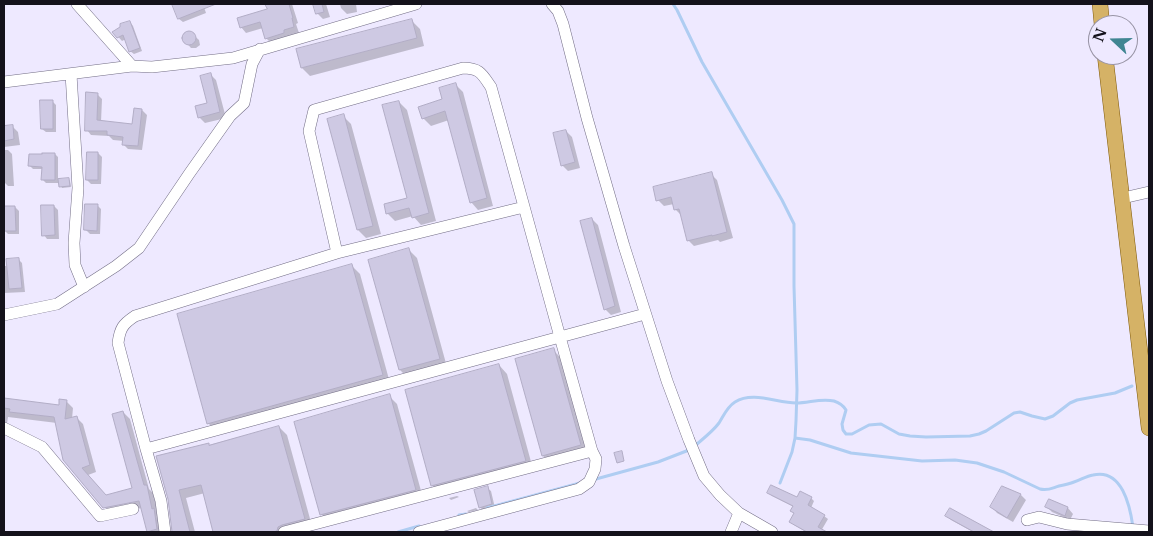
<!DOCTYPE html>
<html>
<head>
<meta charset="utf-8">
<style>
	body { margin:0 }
	#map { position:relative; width:1153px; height:536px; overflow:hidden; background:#eee9ff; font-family:"Libre Baskerville",serif }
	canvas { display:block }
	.frame { position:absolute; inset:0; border:5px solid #14121b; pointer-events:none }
	.north { position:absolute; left:1088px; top:15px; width:50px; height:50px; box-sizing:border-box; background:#eee9ff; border:1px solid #9793a4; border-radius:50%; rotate:291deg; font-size:14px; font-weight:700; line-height:20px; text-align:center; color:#14121b }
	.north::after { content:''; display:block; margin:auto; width:18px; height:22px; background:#408592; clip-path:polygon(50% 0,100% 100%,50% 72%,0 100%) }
</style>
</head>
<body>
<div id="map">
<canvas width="1153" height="536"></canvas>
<div class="frame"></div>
<div class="north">N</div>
</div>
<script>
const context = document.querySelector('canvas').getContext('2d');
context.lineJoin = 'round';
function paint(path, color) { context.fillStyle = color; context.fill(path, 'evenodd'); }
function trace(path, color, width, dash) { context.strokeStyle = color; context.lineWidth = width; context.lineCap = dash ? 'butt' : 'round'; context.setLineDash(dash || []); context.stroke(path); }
const shadow = new Path2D(`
	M173,4H203L206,13L183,22L179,19Z
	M270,4H292L298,23L296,24L299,33L288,36L289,39L272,44L266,38L263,28L246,33L241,27L268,10L267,5Z
	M315,4H326L330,17L323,19L317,13Z
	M340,4H356L357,12L347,14L341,8Z
	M411,20L420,29L424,46L310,76L302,68Z
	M130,22L133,26L142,51L134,54L130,51L126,39L122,41L114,32Z
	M187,32H190L199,40L200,45L196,48H191L183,39V37Z
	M210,74L216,80L226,118L205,123L199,117L208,103Z
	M456,85L463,92L493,206L478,210L471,202L449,120L431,126L423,118L443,100Z
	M97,94L102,99L101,122L133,125L142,110L147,115L142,150L128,149L123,144L124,141L113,140L109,136L91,135L87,130Z
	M52,101L56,105V132H46L42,129Z
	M399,102L407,110L436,221L421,225L413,216L395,221L387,213L408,198Z
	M343,116L351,124L381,234L366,238L358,230Z
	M12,126L18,132L20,145L4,147V128Z
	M566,131L572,137L580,168L568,171L562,165Z
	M4,150H8L12,154L14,186H8L4,182Z
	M98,153L102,157L101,184H91L87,180Z
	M55,154L58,157V180L68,179L70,181L71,187L62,188L60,183H46L43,180V169H33L29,165Z
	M711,174L717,180L733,238L720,242L718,240L694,246L688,240L682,216L675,209L674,204L664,206L658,200Z
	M54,206L58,210L59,239H47L44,235Z
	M98,206L101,209L100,234H90L86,230Z
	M15,207L19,211V234H8L4,230Z
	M592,219L598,225L621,312L611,315L605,309Z
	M409,250L417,258L447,367L408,378L400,370L370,261Z
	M18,259L22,263L25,292L4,293V266H8Z
	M352,266L360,274L390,383L216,431L208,423Z
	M553,350L561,358L588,453L552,464L543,456L517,360Z
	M499,365L507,374L533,469L440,493L432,485Z
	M389,396L397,404L423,498L330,522L321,514Z
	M4,399L60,406L66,401L73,408L72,419L76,417L83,424L96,472L88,475L106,496L134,489L123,412L130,419L149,489L153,493L163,532H149L148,531L142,508L111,514L64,460L57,423L8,417L7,424L4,423Z
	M279,427L287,435L312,526L290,532H214L205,493L186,498L195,532H174L169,499L210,446Z
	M487,488L491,491L495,508L483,511L480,507Z
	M769,493L797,499L811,498L814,501L811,508L824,516L828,519L821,531L822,532H806L794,525L790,522L795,514L792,511L794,507L772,496Z
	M1021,495L1026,500L1013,522L997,513L992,507Z
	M457,496L459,497L451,500L449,498Z
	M1049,501L1068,508L1073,514L1070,520L1052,512L1047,507Z
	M476,508L478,510L469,512L467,511Z
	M951,509L991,532H973L951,520L947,516Z`);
const stream = new Path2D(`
	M673,4L677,10L702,62L782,200L794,224V286L797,390L796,421L795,438L792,452L780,483
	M795,438L810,440L851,453L922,461L955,460L977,463L1004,472L1040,489C1048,491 1052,488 1059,486C1064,485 1069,484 1074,482C1081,480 1086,476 1093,475C1122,468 1130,506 1133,527
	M697,444C704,438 713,431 719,423C724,415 727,407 735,402C753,391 777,403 796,403C809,403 821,398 834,401C840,403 843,405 846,410L842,424L843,430L846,434H852L869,425L881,424L899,434L910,436L926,437L970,436L979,434L986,431L1014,413L1020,412L1032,416L1045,419L1053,416L1070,403L1077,400L1115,393L1132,386
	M596,479L658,462L689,450
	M487,508L580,483
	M459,515L466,514
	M398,532L419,526`);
const building = new Path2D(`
	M172,4H216L178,19Z
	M265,4H289L293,18H292L294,27L284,30V33L265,39L260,22L240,28L237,18L267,9Z
	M313,4H322L324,12L316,14Z
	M412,19L417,38L301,68L296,49Z
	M130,21L140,48L129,52L123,35L117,38L112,32L120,27V24Z
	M182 38a7 7 0 1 1 14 0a7 7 0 1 1-14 0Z
	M211,73L220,112L198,118L195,106L207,103L200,76Z
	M456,83L487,198L470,203L445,111L422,119L418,107L442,99L439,88Z
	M86,92L98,93L97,120L132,124L134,108L142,109L138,146L122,145L123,137L107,135V131H85Z
	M40,100H53V129H41Z
	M399,101L429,213L412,218L409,208L386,214L384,204L407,198L382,105Z
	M344,114L373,226L357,230L327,119Z
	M13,125L14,139L4,141V126Z
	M566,130L575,162L561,166L553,133Z
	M87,152H98V180H86Z
	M42,153H55V180H41L42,167L28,166L29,154H42Z
	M712,172L727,232L712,236V235L687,241L679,209L674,210L671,197L656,201L653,187Z
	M69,178L70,186L59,187L58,179Z
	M85,204H98L97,231L84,230Z
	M41,205H54L55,235L42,236Z
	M4,206H15L16,231H4Z
	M592,218L615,306L604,310L580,221Z
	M409,248L440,359L399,370L368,260Z
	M19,258L22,288L9,289L6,259Z
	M352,264L383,375L207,424L177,314Z
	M554,348L581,445L542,456L515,359Z
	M499,364L526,461L431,486L405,390Z
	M390,394L416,490L320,515L294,422Z
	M4,398L59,405V399L67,400L65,419L77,416L90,465L82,468L106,495L132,488L112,414L123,411L144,485H147L152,509L154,508L157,529L147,532L139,501L103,508L63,460L54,417L9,412L10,409L4,408Z
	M279,426L305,519L282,525L278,527L277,531L273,532H213L201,485L179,490L190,532H172L168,499L156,456L209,443V445Z
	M622,451L624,461L617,463L614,453Z
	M771,485L797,497L800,491L812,497L808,505L825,515L818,527L827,532H807L789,522L794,513L790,511L793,506L767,493Z
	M488,486L492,504L479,508L474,490Z
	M1002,486L1021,494L1007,518L990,507Z
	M1049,499L1068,507L1065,516L1045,507Z
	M950,508L994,532H974L945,516Z`);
const minor = new Path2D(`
	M77,4L132,66
	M552,4L558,11L563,24L587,118L624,246L667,381L689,440L704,476L720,495L739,513L772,532
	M71,74L78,188L74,243L75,265L84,287
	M4,82L132,66L152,67L233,58L416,4
	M1123,198L1149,192
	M337,253L309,131L314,110L463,68C480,68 482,74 491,87L560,337L592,451L596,459L595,469L589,482L579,489L419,532
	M4,315L57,304L116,266L139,248L189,174L230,116L244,103L252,64L260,49
	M4,428L42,447L100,516L133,509
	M146,449L645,314
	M1027,520L1039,517L1067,524L1149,531
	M165,532L161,501L146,449L118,343C120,328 123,324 135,316L337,253L524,207
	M284,532L592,451
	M731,532L739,513`);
const major = new Path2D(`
	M1100,4L1102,25
	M1105,55L1149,428`);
paint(shadow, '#0003');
trace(stream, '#afcdf2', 3);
paint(building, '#cec9e3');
trace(building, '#b2adc6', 1);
trace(minor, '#736e86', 12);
trace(major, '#7f5909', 16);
trace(minor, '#fff', 11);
trace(major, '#d5b266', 15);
</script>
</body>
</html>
